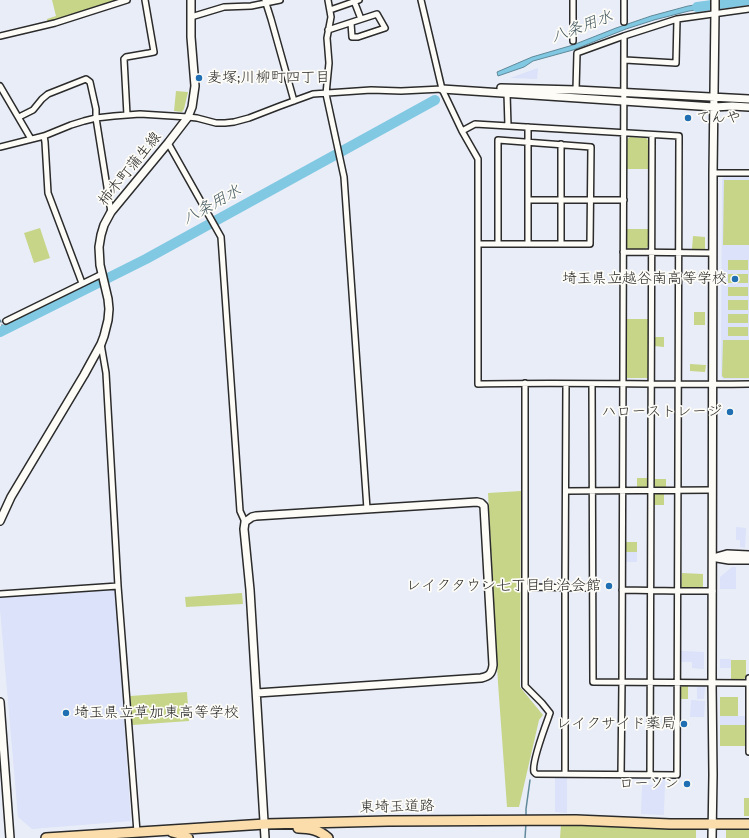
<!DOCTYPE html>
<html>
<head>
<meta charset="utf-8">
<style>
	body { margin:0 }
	canvas { display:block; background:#e9edf8 }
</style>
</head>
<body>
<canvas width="749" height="838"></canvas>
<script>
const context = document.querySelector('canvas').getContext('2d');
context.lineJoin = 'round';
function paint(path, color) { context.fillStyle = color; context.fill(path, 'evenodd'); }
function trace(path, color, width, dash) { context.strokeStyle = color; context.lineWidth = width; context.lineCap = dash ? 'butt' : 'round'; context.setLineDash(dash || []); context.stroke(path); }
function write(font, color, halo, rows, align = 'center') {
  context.font = font + ' "Patrick Hand","Klee One",sans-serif'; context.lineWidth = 3.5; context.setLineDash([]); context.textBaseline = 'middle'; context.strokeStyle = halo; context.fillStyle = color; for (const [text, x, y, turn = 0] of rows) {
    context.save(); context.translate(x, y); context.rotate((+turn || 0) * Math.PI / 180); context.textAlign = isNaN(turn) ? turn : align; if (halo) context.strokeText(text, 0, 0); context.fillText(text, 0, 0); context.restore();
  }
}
const built = new Path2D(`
	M538,68L537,79L510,78L535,69Z
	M724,177H749V379H723L721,377L722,180Z
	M736,527L746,528L745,548L740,547V540H736Z
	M626,552H637V562H626Z
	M732,567H736V589H720V577Z
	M115,590L131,821L32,829L18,817L0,609V598Z
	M681,651L704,652V669L692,668V662H681Z
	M720,659H731V668H720Z
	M694,685H703L705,687L704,699H697V687H694Z
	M691,700L705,701L704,717H690Z
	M720,716H747V725H720Z
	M555,778H567V813L555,812Z
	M654,778L665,779L664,815L641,814L642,785H654Z`);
const green = new Path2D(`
	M52,0H120L48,23L47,19L56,16Z
	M176,91L188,92L184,109L182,112L174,111Z
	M630,137L646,138L649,141V169H627V139Z
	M724,180H749V245H723Z
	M40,228L50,258L34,263L24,233Z
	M627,229H649V246L645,249L629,250L627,247Z
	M693,236L705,237V250L692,249Z
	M728,260H748V270H728Z
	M728,274H748V283H728Z
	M728,287H748V296H728Z
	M728,300H748V310H728Z
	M694,312H705V325H694Z
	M728,314H748V323H728Z
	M626,319H649V378H626Z
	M728,327H748V336H728Z
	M654,337H664V347L654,346Z
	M723,340H749V378H724L722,376Z
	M690,364L706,365L705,372L690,371Z
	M637,478H649V486L646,488H637Z
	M654,479H666V488H656L654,485Z
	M521,491L520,687L543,715L539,720L519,807H507L498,683L488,493Z
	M657,494H664V505H654V495Z
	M626,542H637V552H626Z
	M682,573L703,574V589L681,588Z
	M242,593L243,604L186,607L185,597Z
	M731,660H746V677L744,679H731Z
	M684,684H688V699H681V687Z
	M187,692L189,721L132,725L130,696Z
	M720,697H738V716H720Z
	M720,725H747L746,746H720Z
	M744,798H749V816H744Z
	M561,824L670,827L696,829V838H560Z
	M731,827H749V838H726V830Z`);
const water = new Path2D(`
	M732,0H749V4L720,8L719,1Z
	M711,3L710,8L689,11L654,20L626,29L573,50L533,61L524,67L498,76L497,72L532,57L573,45L616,28L651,16L688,6Z`);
const stream = new Path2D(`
	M575,18L576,0
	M0,320L1,322
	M2,325L3,330
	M526,818V809L530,780
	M525,838L526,823`);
const river = new Path2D(`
	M697,7L749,0
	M0,332L146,259L435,100`);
const street = new Path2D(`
	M265,0L271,19L294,101
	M328,0L331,17L327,38L329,63L326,94L344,177L367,509
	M421,0L442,89L462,131L478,159V384C568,382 659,385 749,384
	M354,1L361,19
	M330,10L359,0
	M191,17L224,7L251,6L280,0
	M624,22V0
	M328,30L377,14L385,28L358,37H352L351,23
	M0,36L55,23L127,0
	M573,41V0
	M625,60L676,63L677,19
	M0,86L31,139
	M576,90L577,53L624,36L677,19L749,9
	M507,93L508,126
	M127,115L124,59L126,57L149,53L154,52L145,0
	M19,117L33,110L42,99L48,94L86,79L90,82L96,109V118L111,212
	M462,131L475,124L679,136L677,775L536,774L534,772C531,763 546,724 550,713L542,703L525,686V383
	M44,136L45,142L48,193L82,283
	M168,143L221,237L240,511L245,522
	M561,144V244
	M0,147L44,136L71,125L84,121L96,118L114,116L140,114L188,117L197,118L216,123H225L234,122L249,118L280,106L313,94L371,90L401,91L442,89
	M713,173H749
	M528,200H624
	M478,244H590L591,147L498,140V244
	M528,244V127
	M623,252L713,253
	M6,321L102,274
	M101,344L106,373L118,586L137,832
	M592,384L593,682L749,683
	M566,491L712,490
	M525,587L592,588
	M622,590L678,591H713
	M0,594L118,586
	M749,678V752
	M565,774V588L566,384
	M621,775L622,682L624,36
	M650,775L652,135`);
const secondary = new Path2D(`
	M501,88L576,90L749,99
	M442,89L714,107L732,106L749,107
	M0,521L11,497L84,375L101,344L104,336L108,320L109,309L108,299L100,265L99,247L101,235L104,225L111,212L168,143L188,117L192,107L195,86L191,37V0
	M713,558L727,554L749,555
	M717,558L729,560H749
	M257,693L481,678C490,676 492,673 493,665L484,506L481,503L477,502L256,516L252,517L245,522L244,529L250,590L265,838
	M0,702L10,838
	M712,838L713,775L712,682L713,173L715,11V0`);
const highway = new Path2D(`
	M298,828C310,828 319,830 328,838
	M172,832L180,834L188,838
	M46,838L265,824L388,821L576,820L670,824H749`);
const markers = [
	[199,78,4,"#1f6fb2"],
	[688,118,4,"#1f6fb2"],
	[735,279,4,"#1f6fb2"],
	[730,412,4,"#1f6fb2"],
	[609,586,4,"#1f6fb2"],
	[66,713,4,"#1f6fb2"],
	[684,724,4,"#1f6fb2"],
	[687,784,4,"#1f6fb2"]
];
const poiNames = [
	["麦塚;川柳町四丁目",207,78,"left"],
	["てんや",696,118,"left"],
	["埼玉県立越谷南高等学校",727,279],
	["ハローストレージ",722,412],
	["レイクタウン七丁目自治会館",601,586],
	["埼玉県立草加東高等学校",74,713,"left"],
	["レイクサイド薬局",676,724],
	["ローソン",679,784]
];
const streetNames = [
	["柿木町蒲生線",130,169,-51],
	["東埼玉道路",397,807,-1]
];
const waterNames = [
	["八条用水",582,27,-20],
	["八条用水",212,205,-29]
];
paint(built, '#dbe2f9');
paint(green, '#c7d589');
paint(water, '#81c8e2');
trace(water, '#5f8999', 1);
trace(stream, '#5f8999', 1.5);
trace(river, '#81c8e2', 10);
trace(street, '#2b2b2b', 8);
trace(secondary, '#2b2b2b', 10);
trace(highway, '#2b2b2b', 12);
trace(street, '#fdfcf7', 5);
trace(secondary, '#fdfcf7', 7);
trace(highway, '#faddab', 9);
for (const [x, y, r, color] of markers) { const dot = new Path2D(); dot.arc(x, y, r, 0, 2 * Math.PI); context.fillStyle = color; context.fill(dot); trace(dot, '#fdfcf7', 1.5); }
write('15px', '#2b2b2b', '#fdfcf7', poiNames, 'right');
write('15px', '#2b2b2b', '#fdfcf7', streetNames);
write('italic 16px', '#455a62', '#fdfcf7', waterNames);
</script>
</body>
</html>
